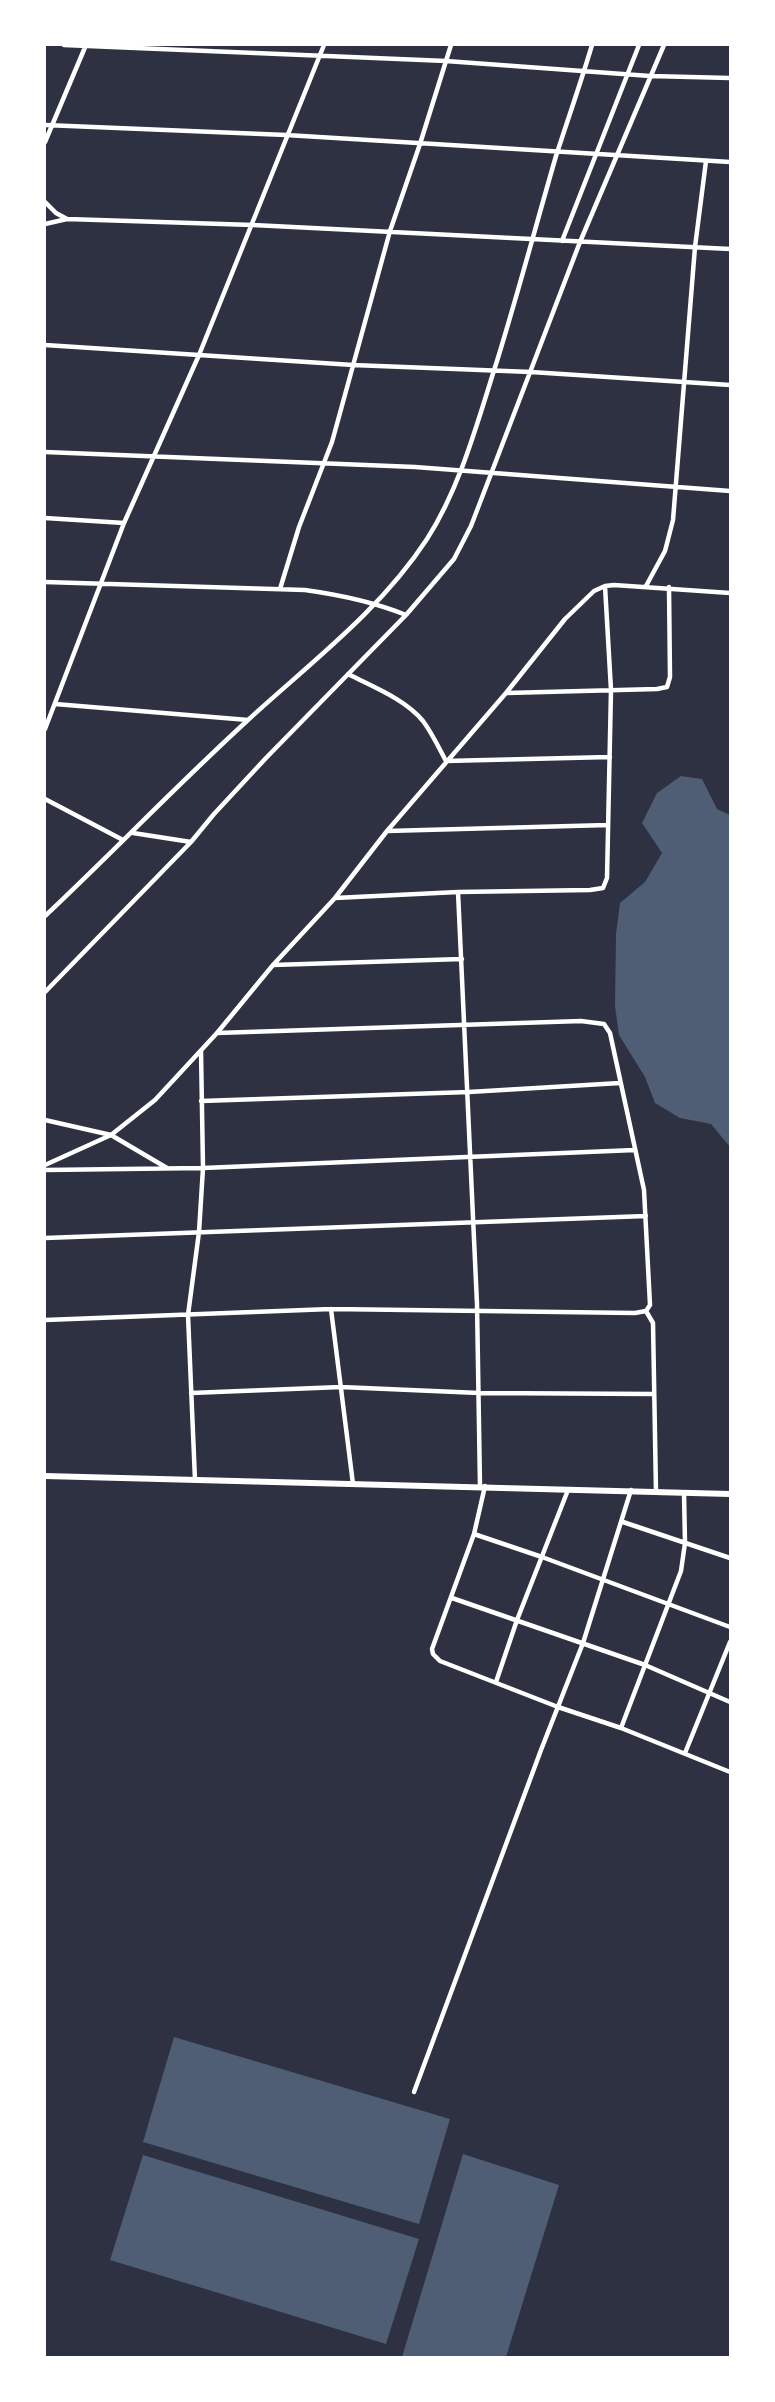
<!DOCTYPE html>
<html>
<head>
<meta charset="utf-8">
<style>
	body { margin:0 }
	#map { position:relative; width:775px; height:2402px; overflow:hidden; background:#2d3142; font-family:"Source Sans 3",sans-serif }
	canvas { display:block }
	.frame { position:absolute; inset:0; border:46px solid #fff; pointer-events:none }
</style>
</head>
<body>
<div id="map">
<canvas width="775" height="2402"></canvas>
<div class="frame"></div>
</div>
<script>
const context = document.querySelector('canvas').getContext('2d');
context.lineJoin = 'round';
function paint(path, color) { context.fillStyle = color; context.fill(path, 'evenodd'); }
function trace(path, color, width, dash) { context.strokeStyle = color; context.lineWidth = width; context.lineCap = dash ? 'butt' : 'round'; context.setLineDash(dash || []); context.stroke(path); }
const water = new Path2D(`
	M681,776L702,779L717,809L730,815V1147L711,1124L680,1118L655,1103L645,1077L619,1035L615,1006L616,934L620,903L645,882L662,853L642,823L657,793Z
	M174,2037L450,2119L419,2224L143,2142Z
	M463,2154L559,2185L506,2357H402Z
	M143,2155L419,2239L386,2344L110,2260Z`);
const minor = new Path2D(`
	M64,45L446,61L650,76L730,78
	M45,125L286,135L730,162
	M45,142L86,45
	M45,202L56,213L67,219L253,225L730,249
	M45,224L67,219
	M562,241L639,45
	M45,345L353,365L531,372L730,385
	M45,452L415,467L730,491
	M45,518L124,523
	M45,582L305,590C341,595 374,602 406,615
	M646,586L665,551L673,520L695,247L706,161
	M280,589L299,527L332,442L390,231L420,144L451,45
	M348,674C373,687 405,699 423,721C432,733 439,748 446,761
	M507,693L657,689L667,687L670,677L669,587
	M55,704L248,720
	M45,729L124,523L199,355L324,45
	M446,761L610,757
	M45,799L123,840
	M387,831L608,825
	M133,833L191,842
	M458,892L477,1304L480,1486
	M335,898L458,892L590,890L603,888L607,878L611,690L605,586
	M45,916C113,852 178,784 248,720C310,663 380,611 427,539C461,486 478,420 497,361C518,293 536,225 556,156C568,119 581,82 592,45
	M273,965L462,959
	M45,992L191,842L214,814L266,758L406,615L454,559L471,526L580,242L664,45
	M201,1101L469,1092L620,1083
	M45,1120L111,1135L167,1168
	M45,1165L111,1135L155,1100L217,1033L273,965L335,898L387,831L506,693L565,619L594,591L605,586L614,585L730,593
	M45,1170L203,1168L635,1150
	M45,1238L646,1216
	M331,1309L353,1484
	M646,1311L653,1323L656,1492
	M45,1320L331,1309L635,1313L646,1311L650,1305L644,1190L610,1033L604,1024L581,1021L217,1033
	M191,1393L341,1387L479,1393L654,1394
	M195,1480L188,1315L199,1232L203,1168L201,1051
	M485,1486L474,1534L432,1649L433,1654L440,1661L558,1707L621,1728L730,1772
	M623,1522L730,1558
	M474,1534L542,1557L730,1627
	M452,1598L645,1665L730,1702
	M496,1682L517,1620L568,1490
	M621,1728L681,1571L685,1543L684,1493
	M685,1753L730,1642
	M414,2092L541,1750L583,1643L631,1490`);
const secondary = new Path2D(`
	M45,1476L730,1494`);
paint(water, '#4f5d75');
trace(minor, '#fff', 4.5);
trace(secondary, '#fff', 6);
</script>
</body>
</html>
